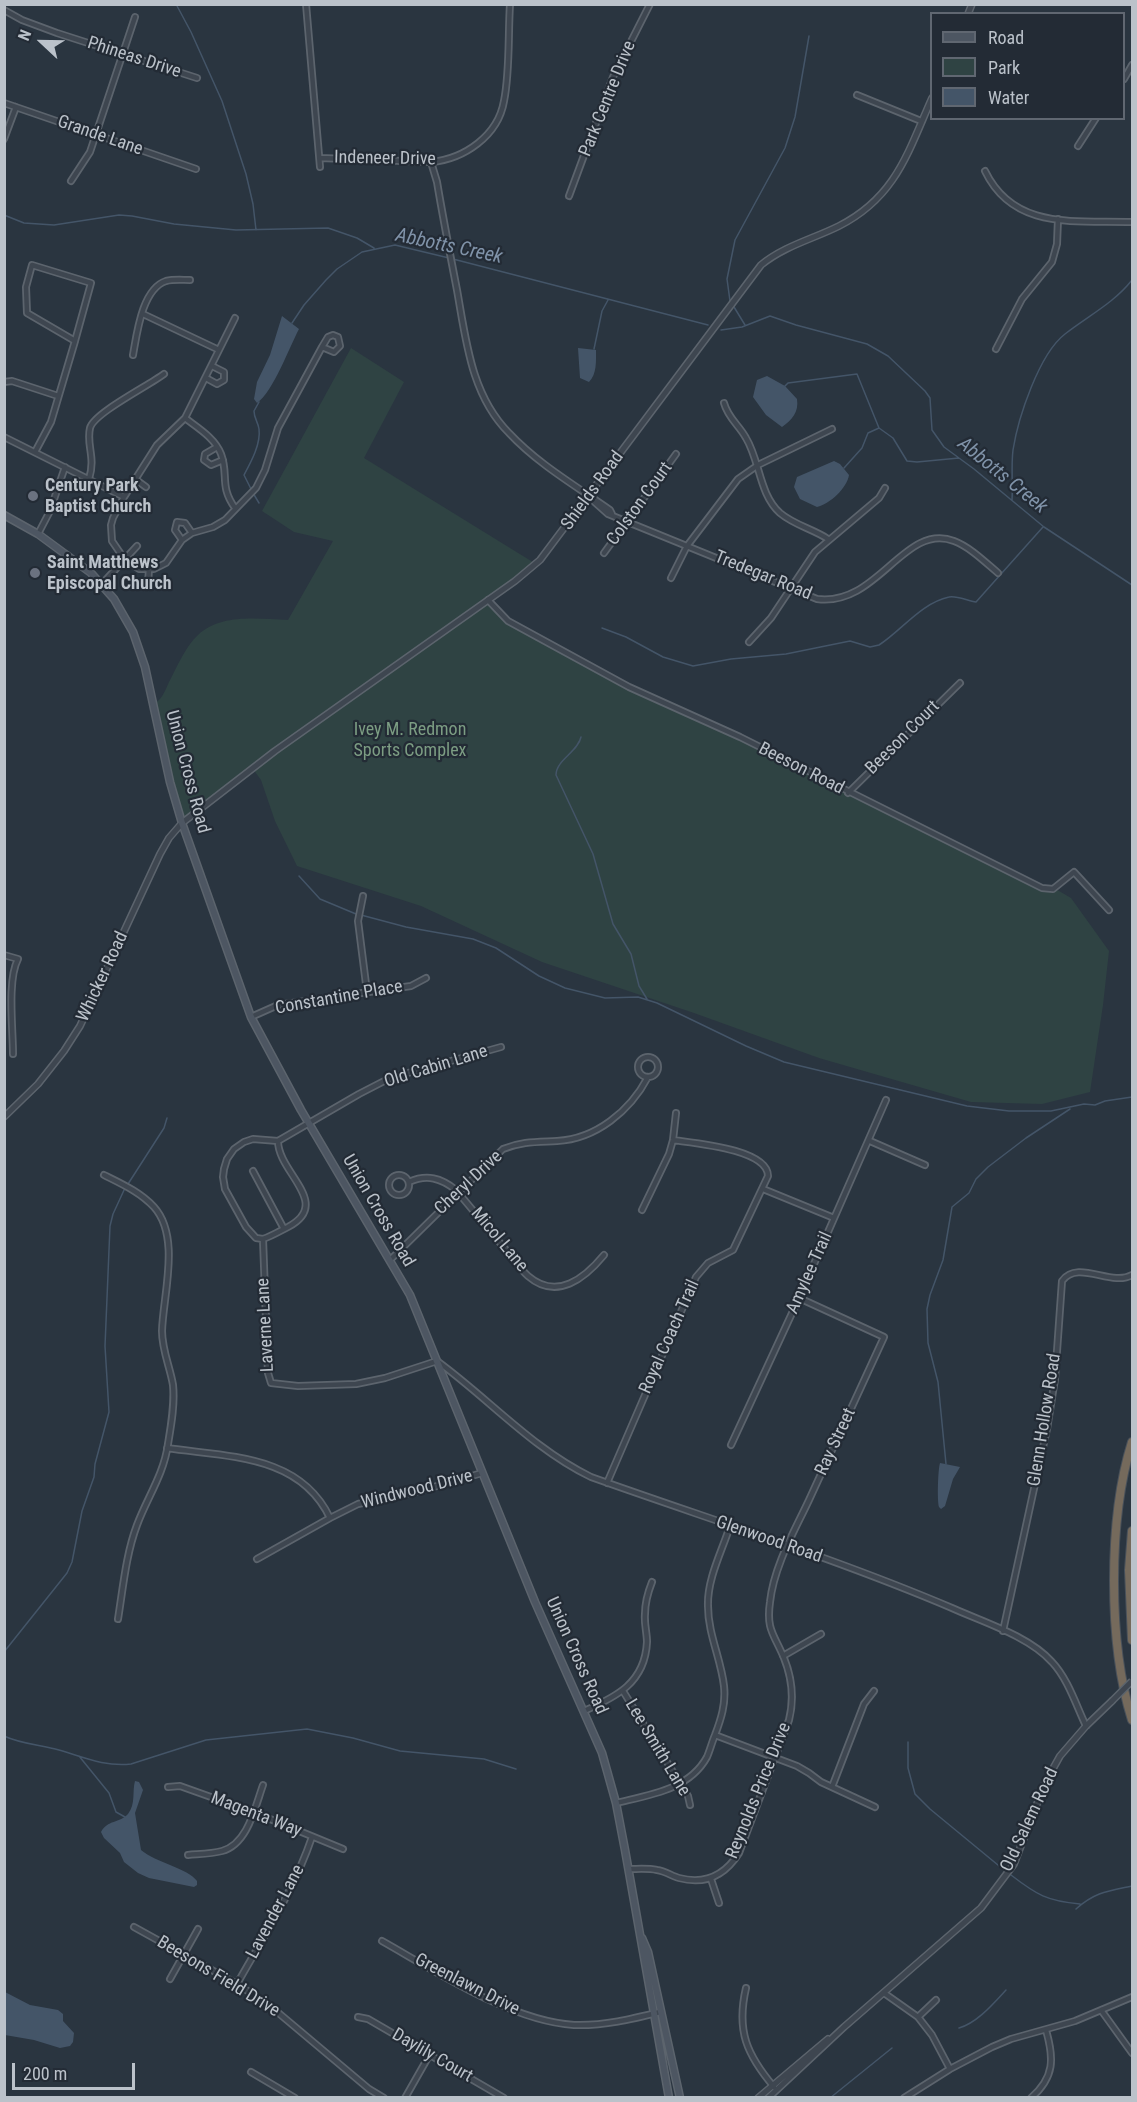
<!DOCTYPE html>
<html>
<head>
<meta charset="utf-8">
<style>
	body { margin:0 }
	#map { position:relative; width:1137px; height:2102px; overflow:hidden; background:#2a3540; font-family:"Roboto Condensed",sans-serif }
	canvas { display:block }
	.frame { position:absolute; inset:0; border:6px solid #bbc2ca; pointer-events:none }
	.legend { position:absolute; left:930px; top:12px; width:195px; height:108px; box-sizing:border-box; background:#232b35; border:2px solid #606771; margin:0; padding:8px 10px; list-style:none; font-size:18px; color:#bbc2ca }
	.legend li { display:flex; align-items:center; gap:12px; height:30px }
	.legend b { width:30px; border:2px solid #606771 }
	.north { position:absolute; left:12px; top:12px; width:60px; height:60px; -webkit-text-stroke:4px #232b35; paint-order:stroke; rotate:292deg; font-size:16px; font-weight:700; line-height:24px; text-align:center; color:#bbc2ca }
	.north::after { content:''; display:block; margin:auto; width:21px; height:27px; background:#bbc2ca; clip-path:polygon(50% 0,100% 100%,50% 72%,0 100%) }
	.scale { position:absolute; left:12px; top:2063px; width:123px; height:27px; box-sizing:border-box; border:3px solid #bbc2ca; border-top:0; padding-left:8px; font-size:18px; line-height:21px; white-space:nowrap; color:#bbc2ca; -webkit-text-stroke:4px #232b35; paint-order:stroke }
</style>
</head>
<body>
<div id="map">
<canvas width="1137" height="2102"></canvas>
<div class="frame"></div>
<ul class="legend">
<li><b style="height:8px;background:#4d5662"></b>Road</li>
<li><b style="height:16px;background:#2f4343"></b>Park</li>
<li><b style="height:16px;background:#445568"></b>Water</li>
</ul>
<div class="north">N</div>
<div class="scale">200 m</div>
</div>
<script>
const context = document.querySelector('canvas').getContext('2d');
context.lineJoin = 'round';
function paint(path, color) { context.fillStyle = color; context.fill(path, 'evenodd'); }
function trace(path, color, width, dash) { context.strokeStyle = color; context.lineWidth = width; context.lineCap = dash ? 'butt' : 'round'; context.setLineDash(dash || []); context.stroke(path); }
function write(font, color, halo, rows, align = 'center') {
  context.font = font + ' "Roboto Condensed",sans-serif'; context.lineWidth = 4.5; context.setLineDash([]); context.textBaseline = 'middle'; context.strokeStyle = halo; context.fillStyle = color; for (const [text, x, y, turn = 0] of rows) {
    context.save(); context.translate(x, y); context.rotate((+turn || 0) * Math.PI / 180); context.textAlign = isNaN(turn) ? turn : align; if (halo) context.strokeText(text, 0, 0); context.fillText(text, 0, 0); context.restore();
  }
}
const green = new Path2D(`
	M351,348L404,382L364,458L536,564L488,600L508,621L629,687L740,737L1041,888H1054L1071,898L1109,951L1103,1005L1090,1092L1042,1104L971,1102L819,1058L694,1013L542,962L421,906L297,866L275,821L261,780L253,769L182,823L153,704C162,700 165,691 169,682C177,667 185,647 198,635C221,613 259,619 288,620L333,541L294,532L262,511Z`);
const water = new Path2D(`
	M282,316L299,329C289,348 273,392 257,403L254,399L257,382L270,355Z
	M578,348L596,350C596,361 597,374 589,382L580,378Z
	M767,376L785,386L797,399C799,412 792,420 782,427L766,415L753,397L757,380Z
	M834,461L840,464L849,475C847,488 830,504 817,507L800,499L794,487L797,477Z
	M940,1463L960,1467L953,1479L945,1506L941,1509L939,1507C937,1500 938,1469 940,1463Z
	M135,1781L139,1782L143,1790L135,1813L141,1850C156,1863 188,1868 197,1881V1885L194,1887L149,1878L138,1873L124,1862L120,1853L104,1838L101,1832C107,1820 120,1823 128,1814C136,1804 132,1791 135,1781Z
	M5,1992L30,2005L58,2010L63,2014V2021L74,2033L73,2042L70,2046L60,2048L34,2040L5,2035Z`);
const stream = new Path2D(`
	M176,4L191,32L222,101L246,174L253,204L256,230
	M4,215L24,223L54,225L119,215L132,216L174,224L236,230L328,228L357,238L374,248
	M453,259L708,325
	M730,301L727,279L735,240L785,148L795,117L809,36
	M734,307L745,325
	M292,323L304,305L326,280L337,269L362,252L395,245L449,258
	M721,330L742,327L770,316L796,325L867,344L888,356L925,391L930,398L932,430L944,447L974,469L1044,527L1132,585
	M594,349L602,311L608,300
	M785,386L788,383L857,374L879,428L893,438L907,461L917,462L959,458
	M844,468L862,448L868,433L879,428
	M251,489L244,475C251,462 261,444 259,429C258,422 254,418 254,411L259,402
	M253,493L259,503
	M1012,500C1013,483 1011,466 1013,450C1018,418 1039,354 1065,334C1088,316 1114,303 1132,280
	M602,628L626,637L663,657L693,666L731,659L786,654L850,641L870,647L879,645C901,631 921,603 949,597C956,595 968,601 976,602L1043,527
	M581,737C578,752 556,760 556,775L593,854L613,924L631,954L639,986L647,999
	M299,876L320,899L356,914
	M361,915L406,927L473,939L496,948L539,976L565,988L605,998L638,997L657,1003L746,1046L784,1062L967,1106L1009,1111H1051L1084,1104L1095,1105L1105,1101L1132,1097
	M128,1184L164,1128L167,1118
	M946,1464L938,1382L928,1343L927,1309L930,1295L943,1260L952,1207L969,1193L976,1179L988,1167L1026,1138L1070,1109
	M4,1652L67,1573L72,1562L82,1511L94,1477L95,1464L109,1412L105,1346L110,1226L113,1214L125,1188
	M4,1736C21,1744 41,1745 59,1750C83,1757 105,1767 131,1764L206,1740L307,1729L353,1738L400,1751L484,1759L516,1769
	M908,1742V1768L915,1794L930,1809L1004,1870
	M79,1756L109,1793L116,1812L125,1817
	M1011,1875C1037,1895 1047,1901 1080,1904
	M1076,1909C1095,1892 1108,1891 1132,1886
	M959,2028C977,2023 993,2004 1006,1990
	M830,2098L892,2048`);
const minor = new Path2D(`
	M306,4L320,167
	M4,10L22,20L57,33L197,78
	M1124,79L1132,65
	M857,95L921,121
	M4,103L196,169
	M4,139L16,107
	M1078,146L1096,118
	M320,158L431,162C464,159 498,136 504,101C510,72 508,35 510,4
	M431,162L437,182C443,218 450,254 457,290C466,340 471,395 509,433C538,464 576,486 610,510L612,514
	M985,171C1014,231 1076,220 1132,222
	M71,181L90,152L135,17
	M569,196L613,77L650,4
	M32,265L91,283L75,341L27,313L26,287Z
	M143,314L219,350
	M235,318L185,418L157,445L124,497L113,518L111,525L112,541L125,560L139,569H154L166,563L182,540L192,533L213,527L225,520L256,488L265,470L278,428L322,347L328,337L333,335L338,337L340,346L334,352L322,347
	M996,349L1022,299L1052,262L1057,244L1058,219
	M133,355C137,333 142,289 166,281C174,279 182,280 190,280
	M206,378L217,384L224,380V372L212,366
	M4,382L12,381L58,396
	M724,403C728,418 739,425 746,438C760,461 759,494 780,513C794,525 813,529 828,539
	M185,418C198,428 215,438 221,454C229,475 219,486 235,508
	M4,437L124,497
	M217,447L205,454L204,460L211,465L223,460
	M35,452L51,422L75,341
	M89,479C96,457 86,445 90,428C94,413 148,386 164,374
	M135,479L146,487
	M589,497L608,514L817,599C878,607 904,522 954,541C970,547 985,562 998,573
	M38,534L50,511L65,467
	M182,540L175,530L177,522L185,523L192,533
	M604,553L676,454
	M671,578L687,546L738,479L758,465L832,429
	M102,584L137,546
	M148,584L149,569
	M488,600L508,621L629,687L740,737L1042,888L1053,889L1074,872L1109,910
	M749,642L771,618L815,552L879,498L885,488
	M848,793L960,683
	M363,896L358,921L367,992
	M4,955L18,959C7,980 13,1029 13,1054
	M251,1017L278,1005L411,986L426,978
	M638 1067a10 10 0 1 1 20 0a10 10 0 1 1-20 0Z
	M278,1141C278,1173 333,1203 288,1227C280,1231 272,1236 263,1239L256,1238L246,1227L225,1189L223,1177L224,1169L227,1159L234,1149L244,1142L253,1139L278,1141L359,1094L390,1078L501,1047
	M870,1141L925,1165
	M253,1171L284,1229
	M104,1175C122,1184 140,1192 154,1207C181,1237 163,1295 162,1331C162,1350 170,1367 173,1385C175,1404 171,1426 168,1444C164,1474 147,1498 137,1525C126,1554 123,1588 118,1619
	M389 1185a10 10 0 1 1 20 0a10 10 0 1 1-20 0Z
	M409,1182C427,1174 441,1178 456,1190C471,1208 486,1226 501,1244C510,1254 518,1267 528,1276C557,1301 585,1278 604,1255
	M763,1189L834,1218
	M642,1210L669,1154L673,1140L676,1113
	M263,1239L268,1373L271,1383L298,1386L356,1384L385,1378L437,1361C489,1399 533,1449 591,1477C712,1520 834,1558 952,1608C983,1622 1029,1636 1052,1662C1068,1679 1076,1705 1086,1726
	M390,1260L503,1149C522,1141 538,1142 557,1141C596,1139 630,1111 648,1077
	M731,1445L799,1298L886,1100
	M167,1448C227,1457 300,1454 330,1518
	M607,1483L696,1277L708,1263L733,1250L768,1176C768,1149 693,1143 673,1140
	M257,1559L330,1518L358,1504L423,1490L482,1473
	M1003,1631L1047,1429L1055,1379L1062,1281C1078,1259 1111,1287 1132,1275
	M783,1656L821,1634
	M623,1691L680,1783L688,1796L690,1805
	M584,1711C616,1697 645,1683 647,1642C647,1633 644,1623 645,1614C645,1603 648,1592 652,1582
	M715,1735L797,1766L809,1773L821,1782L875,1807
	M168,1787L180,1786L253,1812L343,1849
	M832,1787L864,1704L874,1691
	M616,1803C649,1795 689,1790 707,1757C710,1750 712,1742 715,1735C721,1719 726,1704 724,1686C721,1659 708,1634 708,1606C707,1579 722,1551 730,1526
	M188,1855C199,1854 211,1854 222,1851C248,1844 255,1807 263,1785
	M629,1869C638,1869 648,1868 657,1870C665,1871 672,1876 679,1878C705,1885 725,1875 739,1853L789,1720C794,1700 792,1678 784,1658C774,1634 766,1630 770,1602C774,1566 794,1532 809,1500C834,1446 859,1392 884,1337L799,1298
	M711,1879L719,1903
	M134,1927L237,1984L269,2005L369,2089L384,2098
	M382,1941C437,1972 511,2021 574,2025C604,2026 632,2019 660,2012
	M170,1979L198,1929
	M237,1984C264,1936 294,1890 312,1837
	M746,1988C736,2031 747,2055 774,2087
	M884,1993L918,2017L932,2035L950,2069
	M1101,2010L1132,2053
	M358,2017L368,2019L504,2098
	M918,2017L936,2000
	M251,2072L295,2098
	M405,2098L430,2054
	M904,2098L950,2069L992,2047L1011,2039L1075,2021L1132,1997
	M1031,2098C1055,2077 1054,2058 1046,2030`);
const tertiary = new Path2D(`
	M968,14L972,4
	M4,1117L38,1084L64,1051L80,1026L160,854L169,838L182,823L275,751L515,581L540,560L761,265C784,246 813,239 839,226C896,197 908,152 932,98
	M758,2098L828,2039
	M768,2098L844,2027L981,1908L1014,1864L1045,1783L1060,1756L1086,1726L1112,1701`);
const secondary = new Path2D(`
	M4,515L38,534L91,573L114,599L133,632L145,667L170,782L182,823L251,1017L301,1110L410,1295L535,1602L602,1753L616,1803L625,1850L669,2098
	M642,1938L648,1952L680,2098`);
const motorway = new Path2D(`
	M1132,1442C1108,1518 1108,1644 1132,1720
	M1132,1531L1129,1570L1132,1640`);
const tertiaryBridge = new Path2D(`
	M1112,1701L1132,1681`);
const markers = [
	[33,496,6,"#6b7280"],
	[35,573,6,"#6b7280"]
];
const streetNames = [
	["Phineas Drive",134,58,18],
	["Park Centre Drive",608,99,-68],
	["Grande Lane",100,136,19],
	["Indeneer Drive",385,159,1],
	["Shields Road",593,491,-54],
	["Colston Court",640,504,-54],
	["Tredegar Road",763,576,22],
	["Beeson Court",903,738,-45],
	["Beeson Road",801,769,27],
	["Union Cross Road",187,772,75],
	["Whicker Road",103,977,-65],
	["Constantine Place",339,998,-10],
	["Old Cabin Lane",436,1067,-17],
	["Cheryl Drive",469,1183,-43],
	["Union Cross Road",378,1211,60],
	["Micol Lane",499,1240,50],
	["Amylee Trail",810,1273,-66],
	["Laverne Lane",266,1325,-93],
	["Royal Coach Trail",670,1337,-66],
	["Glenn Hollow Road",1045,1420,-81],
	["Ray Street",836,1442,-65],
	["Windwood Drive",417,1490,-14],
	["Glenwood Road",769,1540,19],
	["Union Cross Road",576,1656,66],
	["Lee Smith Lane",657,1748,59],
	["Reynolds Price Drive",759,1791,-68],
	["Magenta Way",256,1815,21],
	["Old Salem Road",1030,1820,-65],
	["Lavender Lane",276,1912,-62],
	["Beesons Field Drive",218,1977,31],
	["Greenlawn Drive",467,1985,27],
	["Daylily Court",432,2056,30]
];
const poiNames = [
	["Century Park",45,486],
	["Baptist Church",45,507],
	["Saint Matthews",47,563],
	["Episcopal Church",47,584]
];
const parkNames = [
	["Ivey M. Redmon",410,730],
	["Sports Complex",410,751]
];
const waterNames = [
	["Abbotts Creek",449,247,12],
	["Abbotts Creek",1002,476,39]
];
paint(green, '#2f4343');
paint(water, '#445568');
trace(stream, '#445568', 1.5);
trace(minor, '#5c646d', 8);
trace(tertiary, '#5c646d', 8);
trace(secondary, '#5c646d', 9);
trace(motorway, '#49515a', 10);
trace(minor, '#3e4650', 4.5);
trace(tertiary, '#3e4650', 5);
trace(secondary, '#4d5662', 6);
trace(motorway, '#756a5c', 8);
trace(tertiaryBridge, '#5c646d', 8, []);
trace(tertiaryBridge, '#3e4650', 5);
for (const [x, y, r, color] of markers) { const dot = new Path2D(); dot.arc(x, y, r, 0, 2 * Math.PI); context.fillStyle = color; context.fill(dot); trace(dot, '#232b35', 2); }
write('18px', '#bbc2ca', '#232b35', streetNames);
write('bold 18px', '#bbc2ca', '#232b35', poiNames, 'left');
write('18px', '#7c9d83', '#232b35', parkNames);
write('italic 20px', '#8093a9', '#232b35', waterNames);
</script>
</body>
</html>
